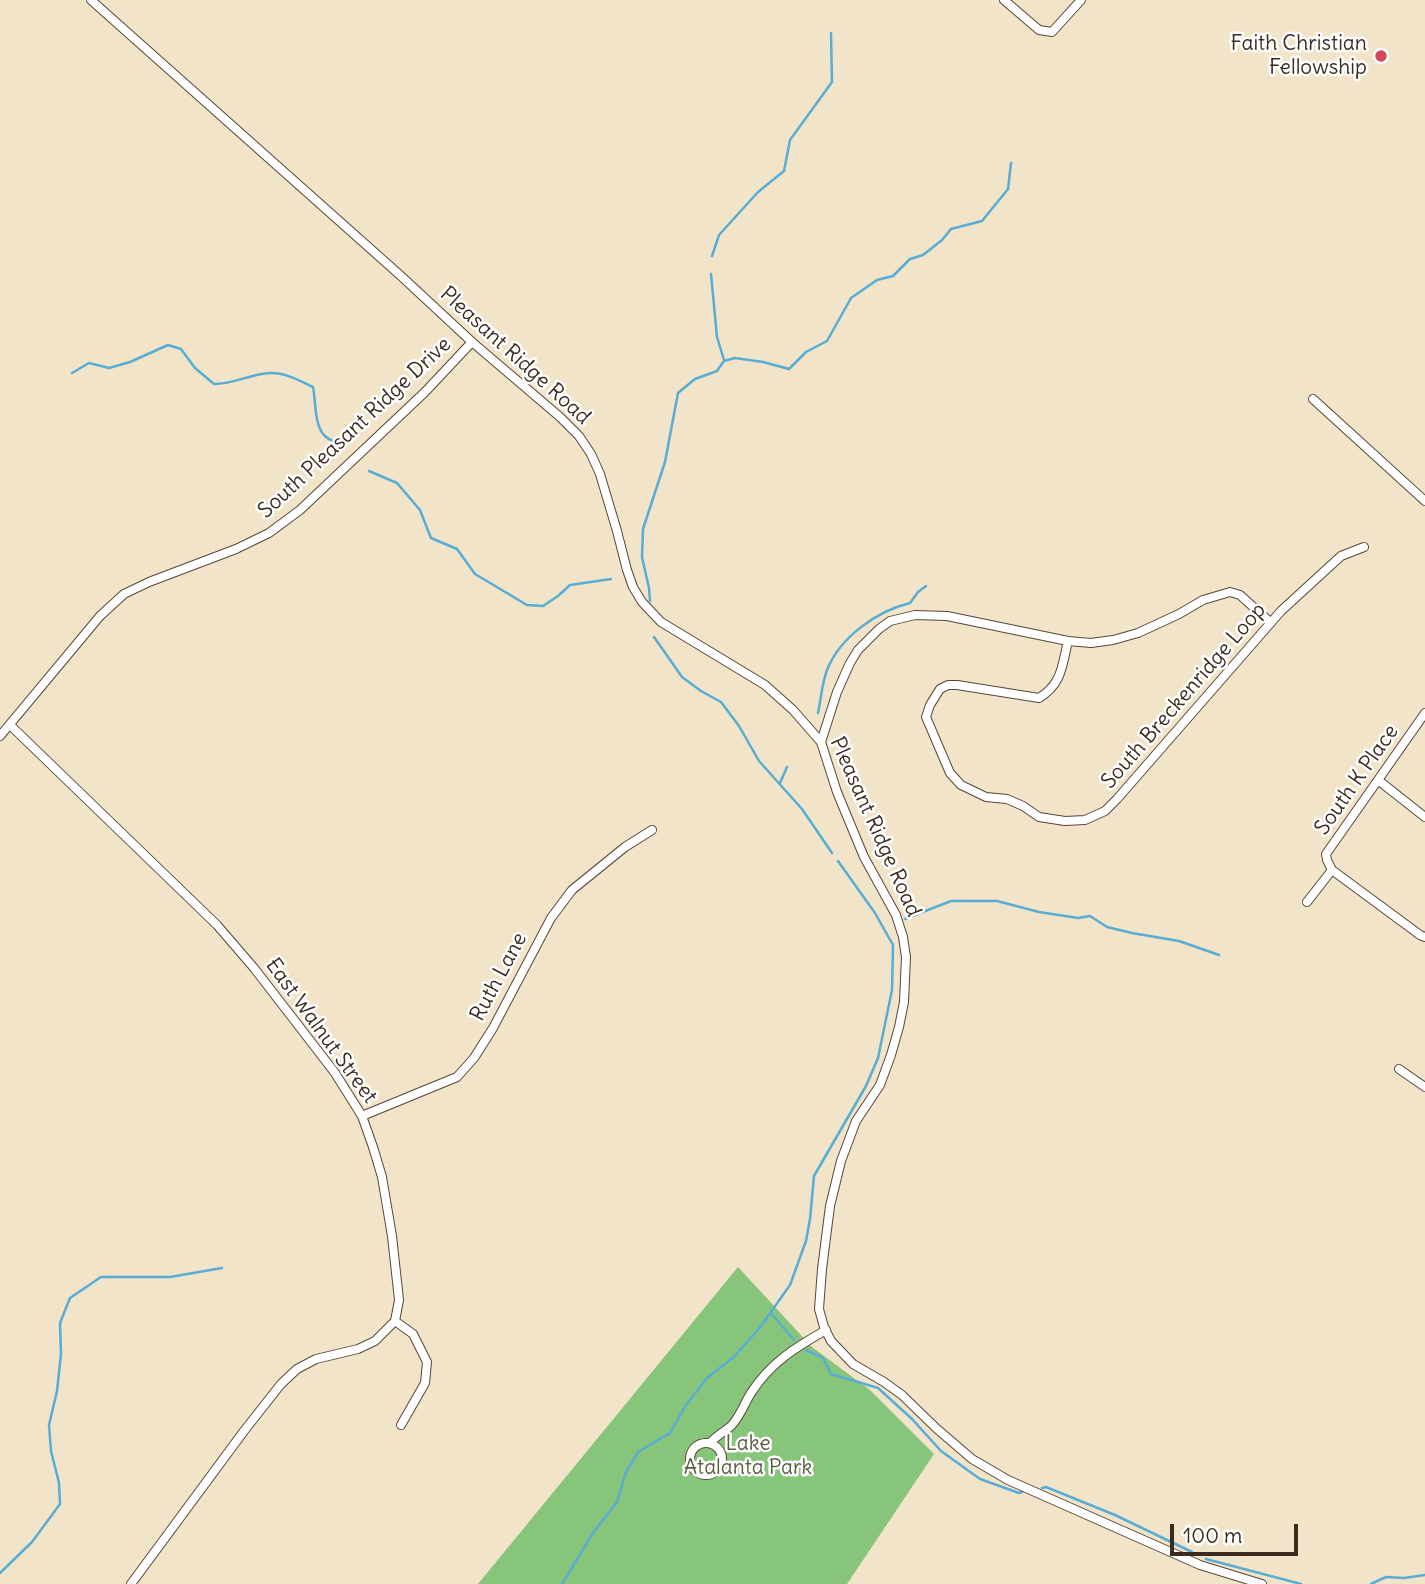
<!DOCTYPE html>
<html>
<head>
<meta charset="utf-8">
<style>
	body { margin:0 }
	#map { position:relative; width:1425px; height:1584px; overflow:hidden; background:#f2e4c8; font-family:Delius,sans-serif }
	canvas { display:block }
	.scale { position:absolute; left:1170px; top:1524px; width:128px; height:32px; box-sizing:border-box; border:4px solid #3b2a1e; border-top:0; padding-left:9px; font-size:21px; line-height:24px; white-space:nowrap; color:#3b2a1e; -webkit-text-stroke:5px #fff; paint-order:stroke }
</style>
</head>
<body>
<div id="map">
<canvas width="1425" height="1584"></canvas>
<div class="scale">100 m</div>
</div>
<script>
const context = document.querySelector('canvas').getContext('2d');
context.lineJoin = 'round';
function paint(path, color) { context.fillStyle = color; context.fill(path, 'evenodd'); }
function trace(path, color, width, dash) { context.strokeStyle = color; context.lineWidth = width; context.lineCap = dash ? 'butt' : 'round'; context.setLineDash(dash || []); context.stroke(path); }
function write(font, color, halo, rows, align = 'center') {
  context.font = font + ' Delius,sans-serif'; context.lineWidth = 5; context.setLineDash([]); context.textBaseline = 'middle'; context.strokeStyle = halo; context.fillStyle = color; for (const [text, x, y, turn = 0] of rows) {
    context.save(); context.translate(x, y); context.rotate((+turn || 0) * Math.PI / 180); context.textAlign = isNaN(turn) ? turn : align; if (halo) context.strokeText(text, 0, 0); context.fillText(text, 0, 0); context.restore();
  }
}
const green = new Path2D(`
	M738,1267L812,1347L870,1390L934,1454L847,1584H478Z`);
const stream = new Path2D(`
	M712,256L719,235L758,192L784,171L790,140L832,82L831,33
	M711,274L717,337L724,360
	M72,373L89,363L109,368L130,362L168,345L181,349L195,368L214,384C235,384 250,374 270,373C284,372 300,381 313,387C316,401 314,426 325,436C329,440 336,442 341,445
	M369,471L397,483L420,510L431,538L457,549L475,574L527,605L543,606L558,596L570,585L611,579
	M650,601L649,588L642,557L643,529L665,462L678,393L695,379L717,371L724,361L735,358L763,362L789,369L806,352L827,341L851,298L877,280L893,276L910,259L923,255L942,240L951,229L982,221L1008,189L1011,163
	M654,637L682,677L701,691L721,702L739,726L759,761L802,809L832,853
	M818,713C821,699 822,683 827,670C840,637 877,611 910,603L918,592L926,586
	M780,783L787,767
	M905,919L951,901H997L1039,912L1078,918L1090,916L1107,927L1132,933L1179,941L1219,955
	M771,1313L794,1340
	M806,1350L823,1358L831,1374L878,1388L912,1419L941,1451L980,1479L1019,1493L1022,1492
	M1042,1488L1046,1487L1115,1515L1192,1552
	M1206,1559L1301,1584
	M0,1573L32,1542L60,1504L59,1483L51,1451L49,1425L57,1391L61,1354L60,1323L70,1298L101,1277H170L222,1268
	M562,1584L593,1533L617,1502L626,1472L638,1452L670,1433L686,1405L707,1378L734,1357L761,1326L790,1285L806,1241L810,1219L814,1176L866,1086L878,1058L892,990L893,945L875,913L838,861
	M1371,1584L1386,1577L1404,1578L1425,1575`);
const street = new Path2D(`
	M91,0L401,276L472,342L560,417L579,436L591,454L600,474L617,531L627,570L633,587L642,602L661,622L765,685L793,710L821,742L837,792L864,857L896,915L903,937L906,957L904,1002L899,1027L891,1055L880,1085L856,1121L841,1161L830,1206L822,1269L819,1309L824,1327L831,1341L853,1364L884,1382L902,1395L936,1428L972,1459L1008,1480L1200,1565L1262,1584
	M1004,0L1039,30L1052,32L1081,0
	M1313,399L1425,501
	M1068,641C1062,666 1062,684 1039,698L957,685H948L940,689L930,705L926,717L950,773L961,785L986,797L1007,799L1023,806L1039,817L1065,821L1085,820L1105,811L1117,799L1281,611L1341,556L1364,547
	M1425,713L1326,854L1327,860L1332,870L1420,935L1425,937
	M10,725L217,925L254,968L315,1047L335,1073L362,1116L373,1147L382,1177L392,1236L399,1300L395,1321L375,1341L358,1349L316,1359L297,1369L281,1384L244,1431L131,1584
	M0,736L100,616L124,594L149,582L236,549L269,533L300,510L425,392L472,342
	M821,742L837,692L850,663L858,650L879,629L890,621L915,615L947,616L1068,641L1091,643L1113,640L1138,633L1179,614L1203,600L1230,592L1240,595L1270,622
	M1378,780L1425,817
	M1307,902L1332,870
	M1399,1069L1425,1087
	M362,1116L457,1077L474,1058L493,1028L551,918L572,890L625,847L652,830
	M395,1321L413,1334L427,1362L425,1383L401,1425
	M710,1443C716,1436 724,1432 731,1426C740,1417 744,1404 751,1393C770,1363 796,1347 826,1330
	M690 1459a16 16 0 1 1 32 0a16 16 0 1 1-32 0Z`);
const markers = [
	[1381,56,7,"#d1495b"]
];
const poiNames = [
	["Faith Christian",1367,44],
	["Fellowship",1367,68]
];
const streetNames = [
	["Pleasant Ridge Road",515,356,42],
	["South Pleasant Ridge Drive",355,428,-43],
	["South Breckenridge Loop",1184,696,-49],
	["South K Place",1357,780,-55],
	["Pleasant Ridge Road",875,827,66],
	["Ruth Lane",499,977,-62],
	["East Walnut Street",321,1031,54]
];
const parkNames = [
	["Lake",748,1444],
	["Atalanta Park",748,1468]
];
paint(green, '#87c57b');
trace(stream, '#58add4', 2.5);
trace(street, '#564638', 10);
trace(street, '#fff', 8);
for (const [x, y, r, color] of markers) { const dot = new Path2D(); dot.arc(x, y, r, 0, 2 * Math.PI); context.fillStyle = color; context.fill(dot); trace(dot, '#fff', 2.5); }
write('21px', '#3b2a1e', '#fff', poiNames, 'right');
write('21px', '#3b2a1e', '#fff', streetNames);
write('21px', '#56603f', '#fff', parkNames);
</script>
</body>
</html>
